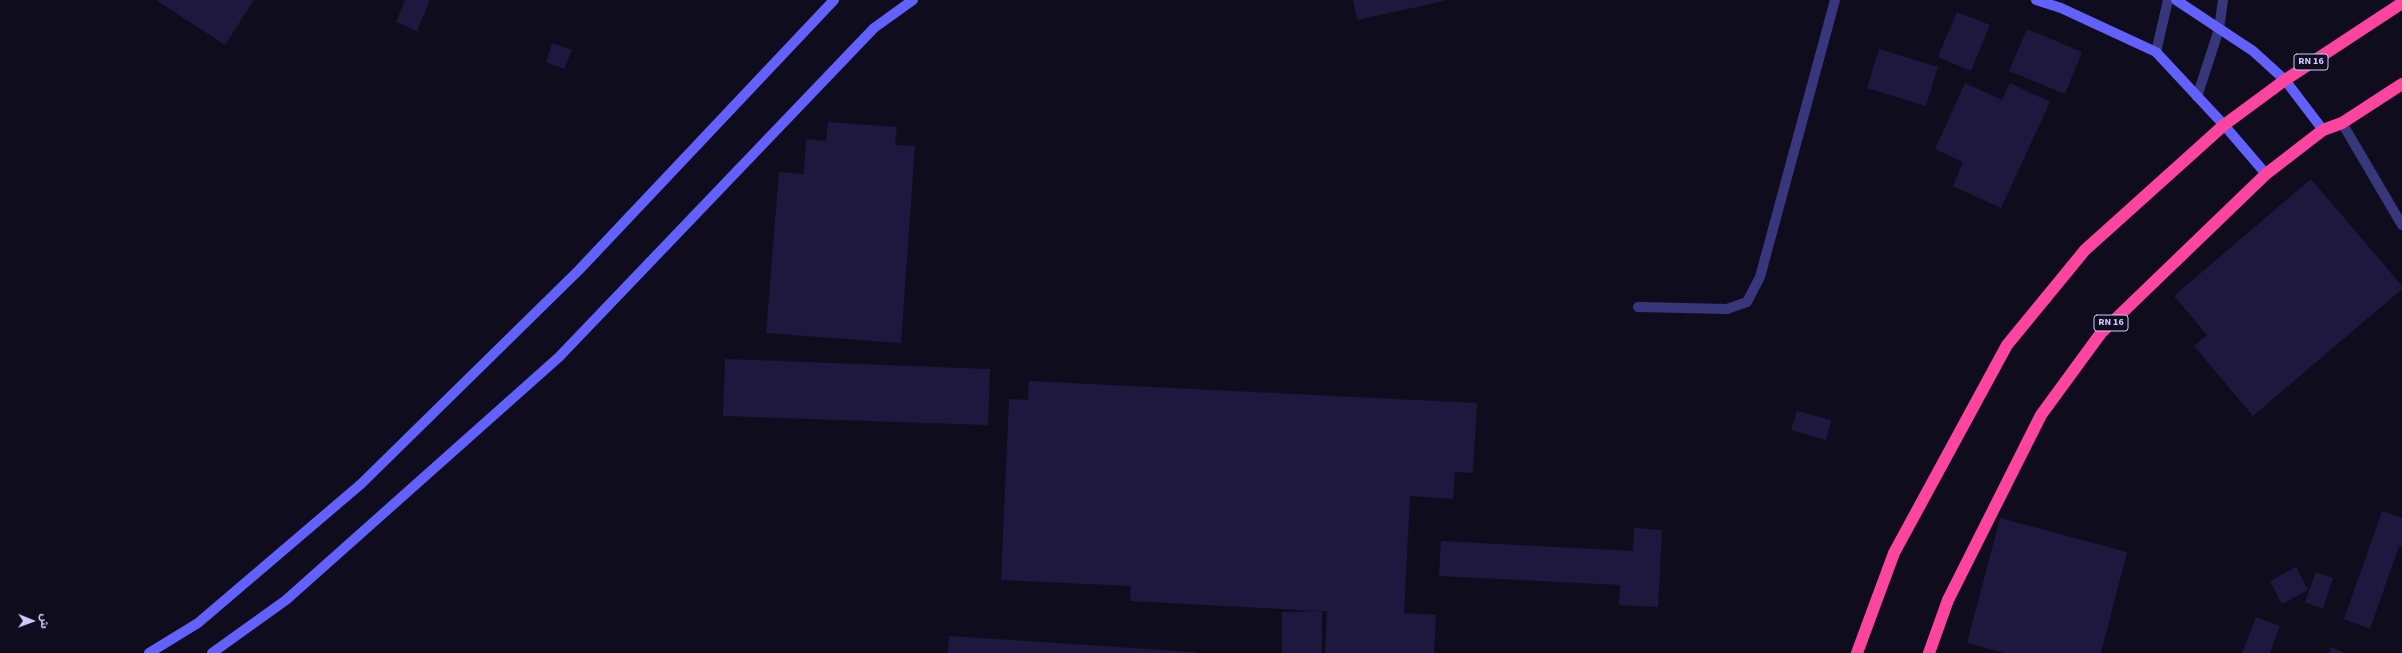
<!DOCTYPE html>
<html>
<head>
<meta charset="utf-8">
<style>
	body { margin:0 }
	#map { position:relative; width:2402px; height:653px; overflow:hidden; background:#0f0c1d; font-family:"Source Sans 3","Noto Sans Arabic",sans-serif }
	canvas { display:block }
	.north { position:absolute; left:12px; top:601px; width:40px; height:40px; -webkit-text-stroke:3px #0f0c1d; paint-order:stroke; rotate:91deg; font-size:11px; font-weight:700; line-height:16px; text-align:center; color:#cec9fe }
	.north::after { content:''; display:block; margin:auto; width:14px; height:18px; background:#cec9fe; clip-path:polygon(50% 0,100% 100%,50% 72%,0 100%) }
</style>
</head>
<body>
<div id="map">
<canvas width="2402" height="653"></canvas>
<div class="north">ش</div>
</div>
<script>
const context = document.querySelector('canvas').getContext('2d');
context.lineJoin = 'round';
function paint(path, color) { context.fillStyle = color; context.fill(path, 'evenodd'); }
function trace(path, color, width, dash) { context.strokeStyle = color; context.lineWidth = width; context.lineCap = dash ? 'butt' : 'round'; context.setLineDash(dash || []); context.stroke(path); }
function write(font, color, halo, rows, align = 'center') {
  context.font = font + ' "Source Sans 3",sans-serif'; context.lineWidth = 3; context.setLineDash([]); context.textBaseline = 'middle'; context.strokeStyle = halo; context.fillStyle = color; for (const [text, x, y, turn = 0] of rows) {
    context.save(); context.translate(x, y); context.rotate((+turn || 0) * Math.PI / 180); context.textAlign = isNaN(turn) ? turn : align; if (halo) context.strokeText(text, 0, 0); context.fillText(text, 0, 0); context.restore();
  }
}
const building = new Path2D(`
	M156,0H254L225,45Z
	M405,0H430L417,31L396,22Z
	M1353,0H1444V1L1357,20Z
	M1957,12L1990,25L1971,71L1938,57Z
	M2027,29L2082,52L2065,94L2009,71Z
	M552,43L572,50L564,69L546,62Z
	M1879,49L1938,67L1926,106L1867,88Z
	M1965,83L2002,100L2010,83L2050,102L2001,208L1953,186L1963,162L1935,149Z
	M828,122L897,127L895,145L915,146L901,343L766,333L779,172L804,174L806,139L826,141Z
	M2311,179L2402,286V289L2253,416L2194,346L2207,335L2174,296Z
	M725,359L990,369L988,425L723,416Z
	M1029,381L1477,403L1473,473L1455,472L1453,499L1410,496L1404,613L1436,615L1434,653H1325L1327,611H1322V653H1282V612L1320,611L1130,601L1131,586L1001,580L1009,399L1028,400Z
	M1797,411L1831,420L1826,440L1791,430Z
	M2382,511L2402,518V547L2399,546L2370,629L2344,619Z
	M2000,518L2127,552L2101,653H2005L1967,643Z
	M1634,528L1662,530L1658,607L1619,605L1620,585L1439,576L1441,541L1633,551Z
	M2296,567L2308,590L2282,604L2270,581Z
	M2316,572L2333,578L2323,609L2305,602Z
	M2256,617L2280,626L2270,653H2242Z
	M949,636L1194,652V653H948Z
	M2331,647L2345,653H2329Z`);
const lane = new Path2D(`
	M1638,307L1727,309L1747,302L1760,277L1835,0`);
const street = new Path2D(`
	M2156,52L2168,0
	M2197,97L2219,29L2223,0
	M2342,123L2402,225`);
const secondary = new Path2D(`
	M2036,0L2061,8L2156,52L2224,125L2266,174
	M2176,0L2253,51L2285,80L2323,130
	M149,653L198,623L361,484L579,270L834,0
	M212,653L286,600L559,357L874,28L913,0`);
const highway = new Path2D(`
	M1857,653L1894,553L2007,345L2085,250L2224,125L2285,80L2402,3
	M1929,653L1948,600L2041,415L2101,333L2266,174L2323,130L2342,123L2402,84`);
const shields = [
	[2311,62,34],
	[2111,323,34]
];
const shieldNames = [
	["RN 16",2311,62],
	["RN 16",2111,323]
];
paint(building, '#1f183e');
trace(lane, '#39377c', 10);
trace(street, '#39377c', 10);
trace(secondary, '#6361fd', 10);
trace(highway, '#fd45a0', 12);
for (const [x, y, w] of shields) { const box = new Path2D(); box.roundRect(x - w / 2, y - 8, w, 16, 3); context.fillStyle = '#0f0c1d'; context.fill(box); trace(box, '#cec9fe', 1); }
write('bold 10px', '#cec9fe', null, shieldNames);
</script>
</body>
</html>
